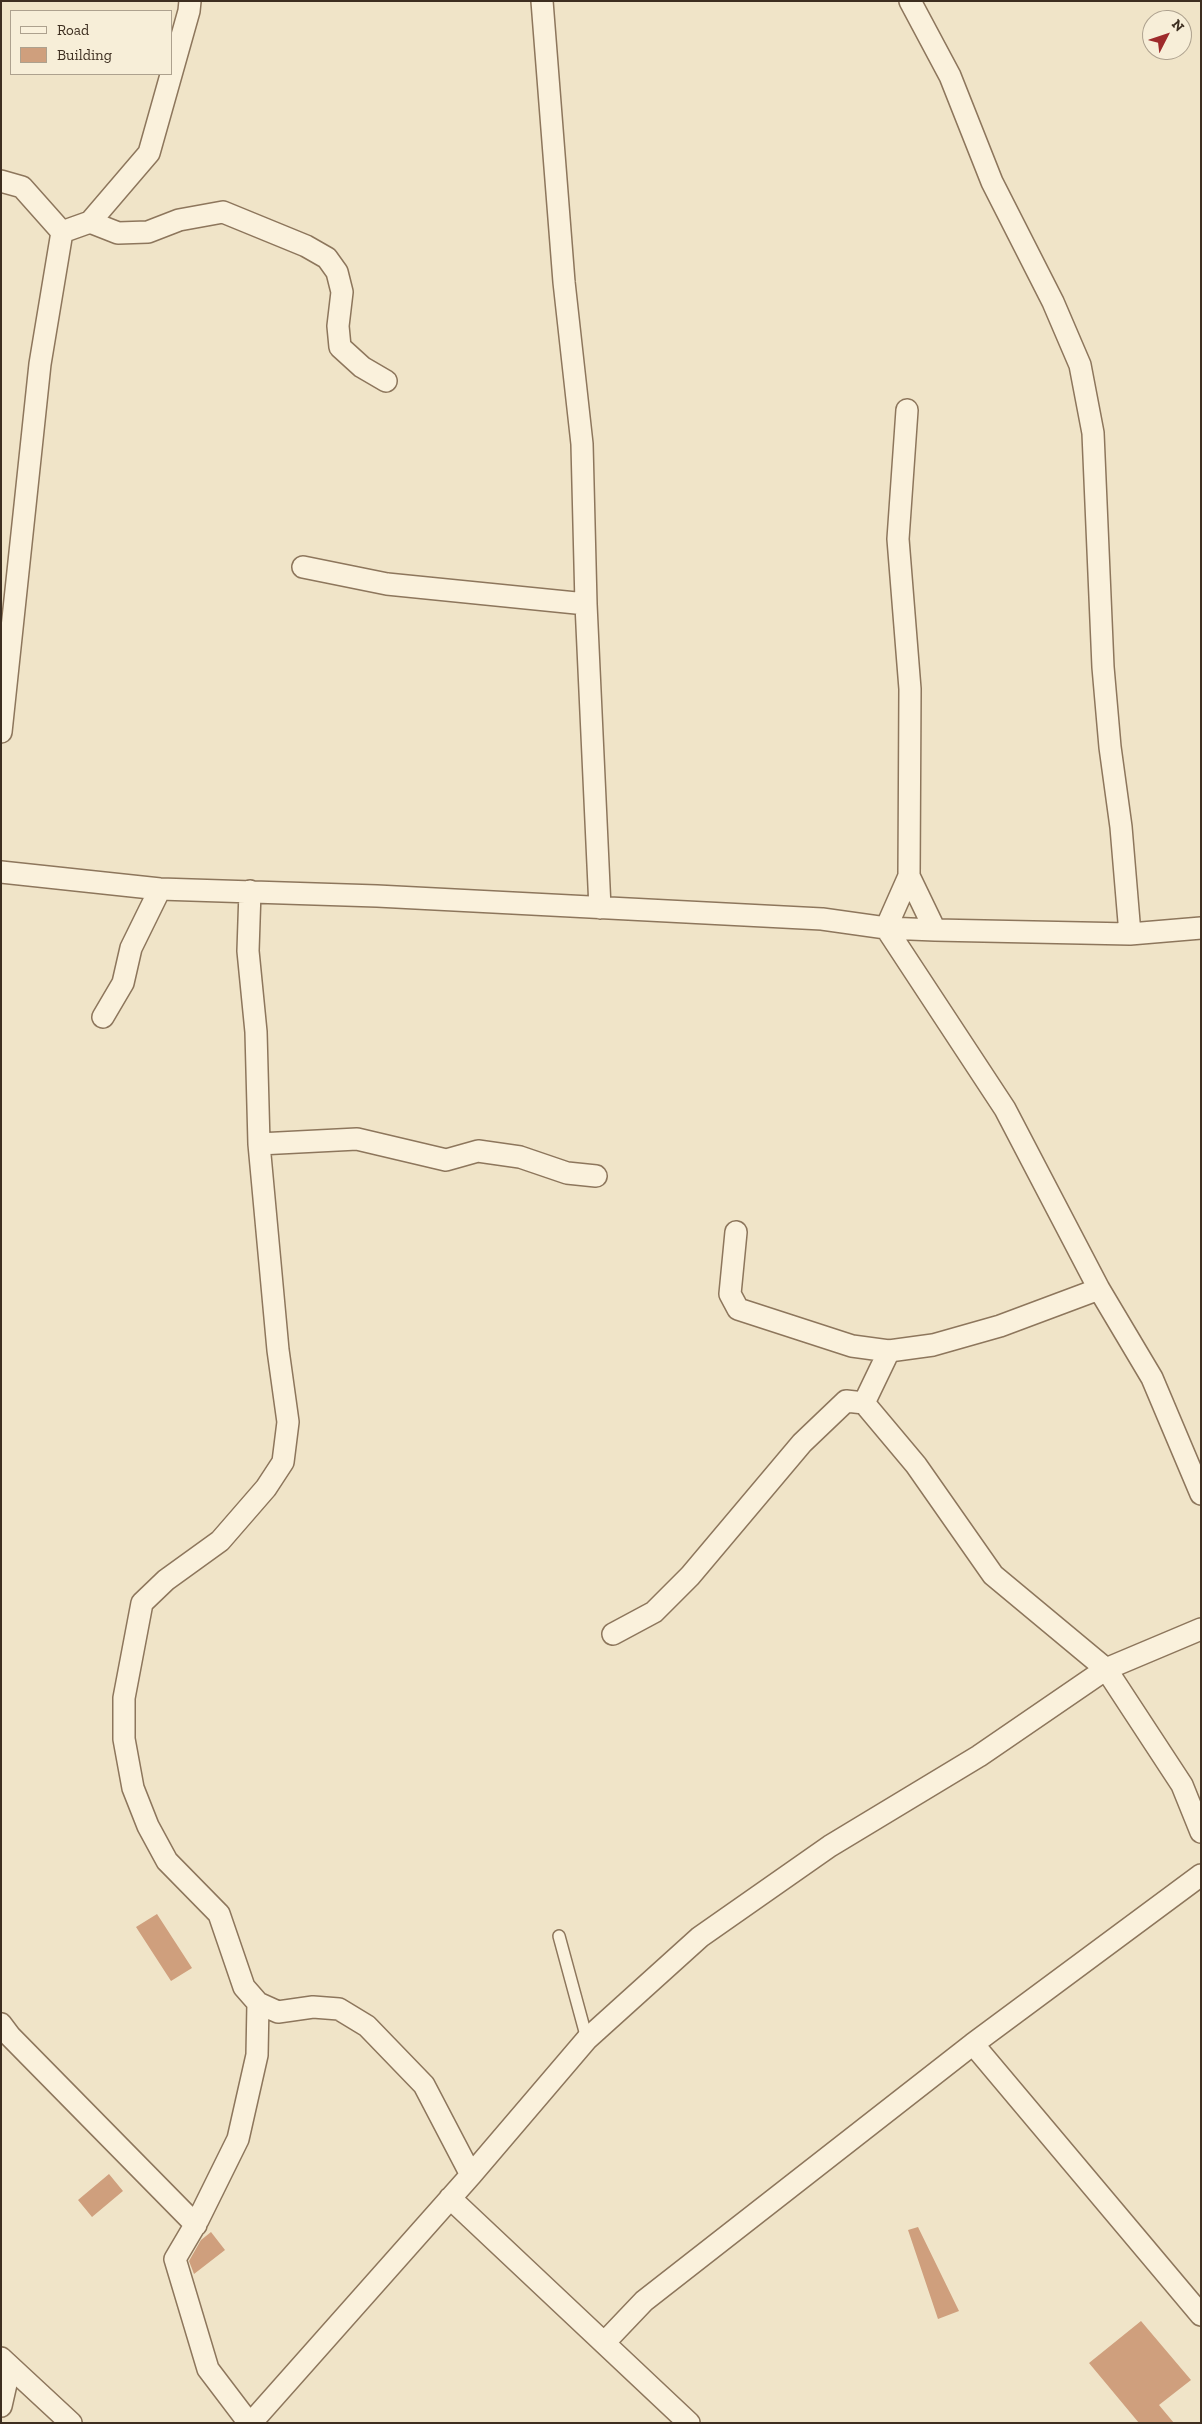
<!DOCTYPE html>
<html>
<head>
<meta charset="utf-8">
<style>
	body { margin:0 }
	#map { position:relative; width:1202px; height:2424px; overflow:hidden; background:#f0e4c8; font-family:"Zilla Slab",serif }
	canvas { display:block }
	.frame { position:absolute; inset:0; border:2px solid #3d2e20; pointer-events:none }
	.legend { position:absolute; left:10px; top:10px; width:162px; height:65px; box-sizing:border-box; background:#f7eed8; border:1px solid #ada18e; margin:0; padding:6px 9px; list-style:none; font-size:15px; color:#3d2e20 }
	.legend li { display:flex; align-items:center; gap:10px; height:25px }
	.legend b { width:25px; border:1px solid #ada18e }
	.north { position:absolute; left:1142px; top:10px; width:50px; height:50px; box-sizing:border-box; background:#f7eed8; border:1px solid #ada18e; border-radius:50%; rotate:49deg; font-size:14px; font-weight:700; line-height:20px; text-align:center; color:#3d2e20 }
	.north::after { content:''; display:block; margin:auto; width:18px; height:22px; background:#9e2a2b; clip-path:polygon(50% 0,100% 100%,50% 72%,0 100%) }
</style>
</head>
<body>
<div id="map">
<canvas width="1202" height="2424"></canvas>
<div class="frame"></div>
<ul class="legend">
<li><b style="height:6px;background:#faf1dc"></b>Road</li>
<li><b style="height:14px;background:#cf9f7d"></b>Building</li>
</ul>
<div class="north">N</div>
</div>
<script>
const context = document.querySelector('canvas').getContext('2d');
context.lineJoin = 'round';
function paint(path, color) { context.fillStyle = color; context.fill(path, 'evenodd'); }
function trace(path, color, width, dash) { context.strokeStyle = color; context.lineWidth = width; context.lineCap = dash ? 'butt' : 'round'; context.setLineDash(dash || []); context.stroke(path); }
const building = new Path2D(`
	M157,1914L192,1968L171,1981L136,1927Z
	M109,2174L123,2191L92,2217L78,2200Z
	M918,2227L959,2311L938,2319L908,2230Z
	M211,2232L225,2250L194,2274L189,2261L201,2240Z
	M1141,2321L1191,2380L1159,2405L1174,2423H1139L1089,2363Z`);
const lane = new Path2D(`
	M559,1936L587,2039`);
const street = new Path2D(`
	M542,1L564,282L582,444L586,604L600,908
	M910,1L950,76L992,182L1053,302L1080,365L1093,433L1103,667L1110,747L1121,827L1130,934
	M1,181L22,187L62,232
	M90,222L118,233L148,232L179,220L223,212L306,246L327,258L337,272L342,292L338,326L340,347L362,367L386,381
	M62,232L90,222L149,153L189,11L190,1
	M907,410L898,539L910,689L909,876L935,930
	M303,567L387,584L586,604
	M1,732L40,364L62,232
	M1,872L160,889L377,896L822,919L886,928L935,930L1130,934L1201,928
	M909,876L886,928L1005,1109L1099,1289L1152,1378L1201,1494
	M250,891L248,951L256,1032L259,1144L278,1350L288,1422L283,1462L266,1488L220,1541L166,1580L142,1603L124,1698V1739L133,1788L148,1826L167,1861L219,1914L244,1987L258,2003L278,2012L313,2007L339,2009L367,2026L424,2085L471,2175
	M103,1017L123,983L131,948L160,889
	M259,1144L357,1139L446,1160L478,1151L520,1157L567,1173L596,1176
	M736,1232L730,1294L738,1309L852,1346L889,1351L933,1345L1000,1326L1099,1289
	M864,1403L889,1351
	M613,1634L654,1612L690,1576L802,1443L846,1401L864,1403L916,1465L993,1575L1106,1669L1182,1785L1201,1832
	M1201,1875L973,2044L1201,2315
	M1,2024L10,2036L196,2225
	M450,2198L689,2423
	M604,2343L644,2301L973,2044
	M1,2358L71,2423
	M1,2374L6,2384L1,2406
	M249,2423L208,2369L175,2259L198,2220L238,2139L257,2055L258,2003
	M251,2423L471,2175L587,2039L700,1937L830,1846L979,1756L1106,1669L1201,1629`);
paint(building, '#cf9f7d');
trace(lane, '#8d765c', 14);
trace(street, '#8d765c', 24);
trace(lane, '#faf1dc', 11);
trace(street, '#faf1dc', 21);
</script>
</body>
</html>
